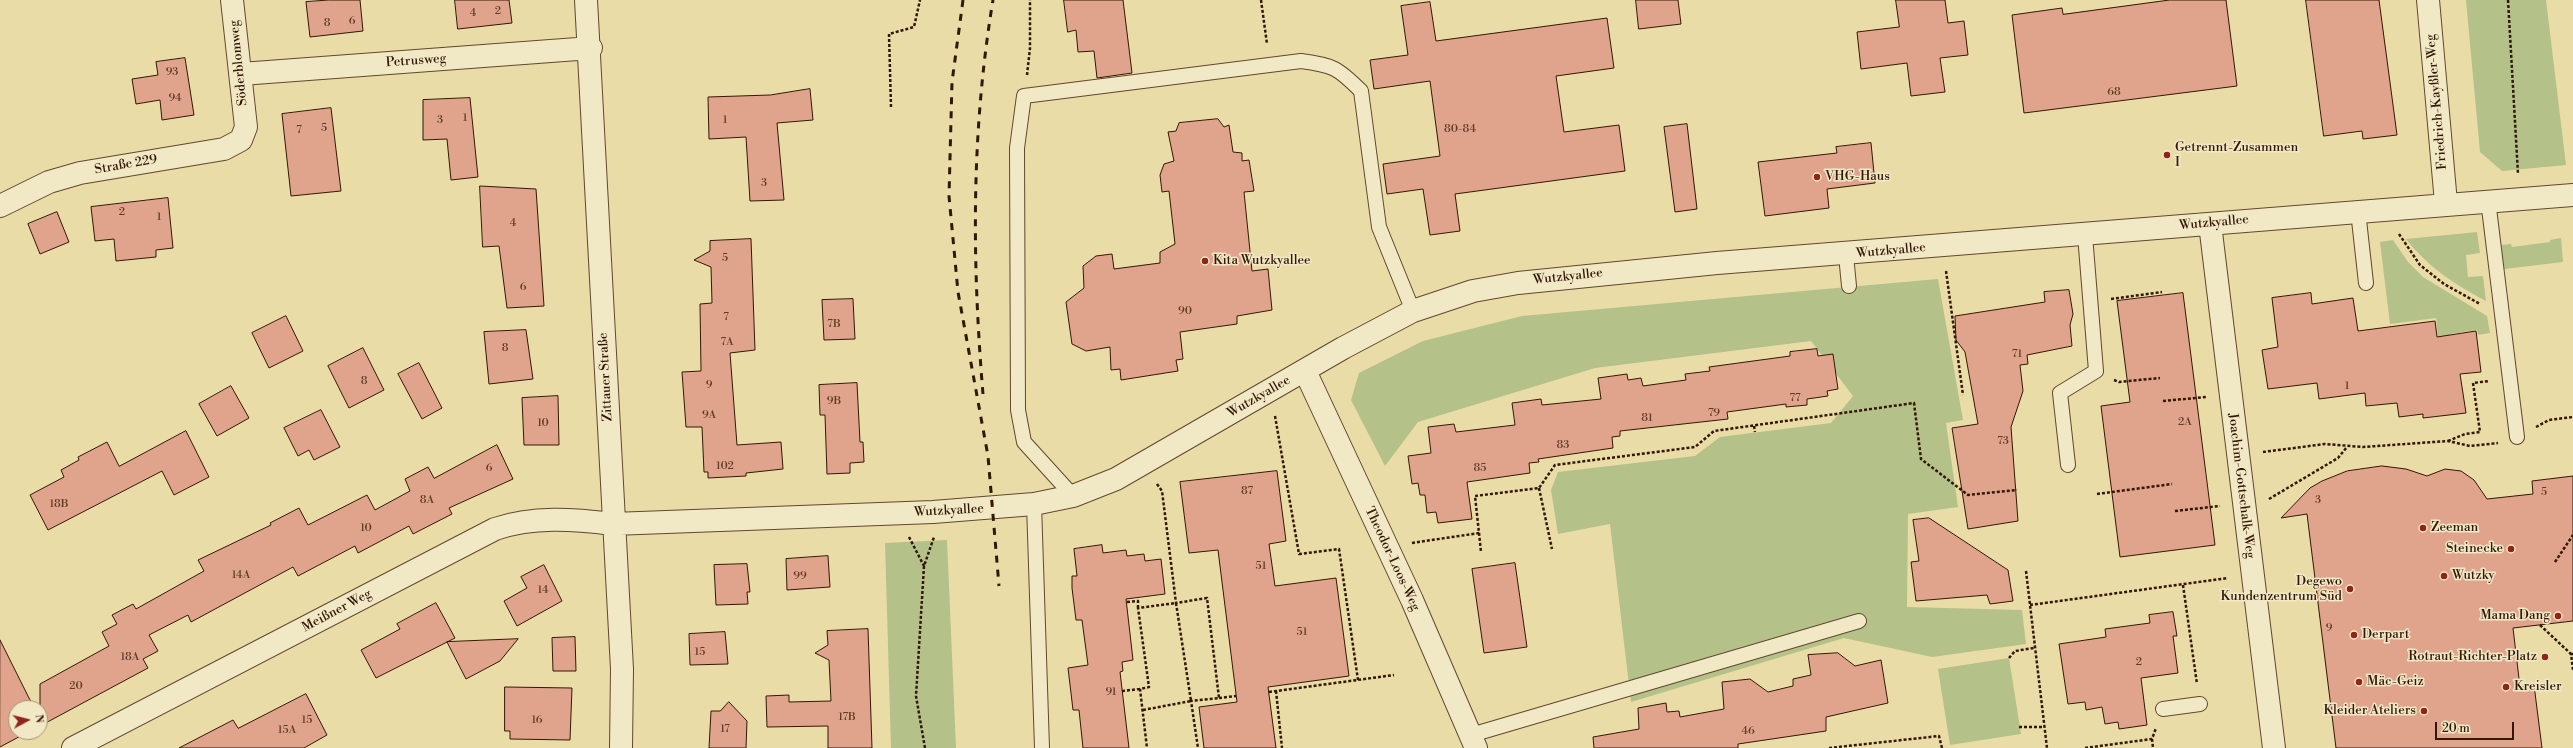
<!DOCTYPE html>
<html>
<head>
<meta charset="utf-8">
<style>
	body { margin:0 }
	#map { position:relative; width:2573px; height:748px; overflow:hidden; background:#eadca7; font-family:"Libre Bodoni",serif }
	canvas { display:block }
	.north { position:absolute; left:8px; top:700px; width:40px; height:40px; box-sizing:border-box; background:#f1e8c6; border:1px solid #a59479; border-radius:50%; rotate:83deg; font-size:11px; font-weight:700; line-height:16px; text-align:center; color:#331705 }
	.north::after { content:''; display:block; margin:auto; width:14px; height:18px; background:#8f2418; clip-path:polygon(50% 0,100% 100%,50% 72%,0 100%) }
	.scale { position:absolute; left:2435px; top:722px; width:79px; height:18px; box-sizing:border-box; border:2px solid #331705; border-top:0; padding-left:5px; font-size:12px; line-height:14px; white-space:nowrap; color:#331705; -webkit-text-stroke:3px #f1e8c6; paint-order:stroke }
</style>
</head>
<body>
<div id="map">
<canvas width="2573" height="748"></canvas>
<div class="north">N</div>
<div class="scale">20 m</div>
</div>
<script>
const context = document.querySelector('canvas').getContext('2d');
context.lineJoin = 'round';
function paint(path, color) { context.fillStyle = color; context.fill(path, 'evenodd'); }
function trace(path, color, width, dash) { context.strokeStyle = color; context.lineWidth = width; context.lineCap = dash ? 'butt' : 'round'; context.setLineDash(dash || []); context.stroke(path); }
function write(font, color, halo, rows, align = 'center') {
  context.font = font + ' "Libre Bodoni",serif'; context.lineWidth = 3; context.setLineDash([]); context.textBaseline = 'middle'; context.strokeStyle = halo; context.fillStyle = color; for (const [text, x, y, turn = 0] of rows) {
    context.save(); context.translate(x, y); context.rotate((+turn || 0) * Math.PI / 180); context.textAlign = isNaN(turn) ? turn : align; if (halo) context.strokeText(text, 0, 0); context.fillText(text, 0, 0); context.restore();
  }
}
const green = new Path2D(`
	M2466,0H2546L2566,165L2502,171L2480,152Z
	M2477,232L2480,253L2466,255L2468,277L2483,276L2486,301C2453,283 2430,269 2406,239Z
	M2561,238L2563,262L2504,269L2501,245L2511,244L2512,247L2550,242V240Z
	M2393,240L2408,262L2423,277L2487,316L2490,333L2478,335L2477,330L2450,334V336L2438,338L2436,318L2390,324L2380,242Z
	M1938,279L1963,420L1946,423L1958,507L1908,514L1907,607L2022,610L2026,644L1932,657L1844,638L1631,702L1610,524L1558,534L1551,490L1558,472L1695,456L1720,437L1831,423L1853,396L1811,341L1595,368L1418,422L1385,466L1351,400L1359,373L1423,341L1522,316Z
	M947,540L956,748H891L885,543Z
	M2009,658L2021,734L1950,745L1938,669Z`);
const building = new Path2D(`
	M329,0H360L363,31L310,37L306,2Z
	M455,0H509L512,23L458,29Z
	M1064,0H1123L1132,73L1097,78L1094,51L1078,52L1076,30L1068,32Z
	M1636,0H1678L1681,24L1639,29Z
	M1896,0H1945L1948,23L1964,21L1968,55L1940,58L1945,92L1911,96L1907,63L1861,69L1857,32L1899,27Z
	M2170,0H2226L2237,86L2024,113L2012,15L2062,8L2063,14Z
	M2306,0H2379L2397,135L2363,139L2362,131L2324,136Z
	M1430,2L1436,41L1607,18L1614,68L1556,76L1564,132L1619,125L1625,171L1455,194L1460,231L1430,235L1423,189L1387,194L1383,164L1440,156L1430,81L1374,89L1370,60L1408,55L1401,6Z
	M185,58L194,115L162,120L160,100L136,104L132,79L158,75L156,62Z
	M810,89L813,120L777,123L784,200L750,201L746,137L709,139L708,97L770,95Z
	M470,98L478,177L451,180L447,139L423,140V100Z
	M331,108L341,191L291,196L282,114Z
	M1218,119L1224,127L1229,125L1233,152L1242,153V161L1249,160L1254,191L1244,192L1252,271L1268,269L1272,310L1237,316V324L1180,332L1183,359L1176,360L1178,371L1121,380L1120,369L1111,370L1110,347L1086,351L1072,344L1066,302L1084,288L1083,266L1096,256L1112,254L1114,269L1160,263V252L1175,244L1169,191L1162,192L1160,175L1164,164L1174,161L1168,132L1176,131L1179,123Z
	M1687,124L1697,209L1675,212L1664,127Z
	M1871,143L1875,183L1827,189L1829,208L1765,216L1758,162L1837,153L1836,147Z
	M480,186L536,189L544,306L507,308L499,246L483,247Z
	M168,198L173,248L156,250V257L116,261L114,239L95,241L91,207Z
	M57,212L69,242L40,254L28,224Z
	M751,239L755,350L730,353L737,445L781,442L783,469L746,473V476L708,478V472H704L702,427H686L682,372L701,371L700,304L712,303L711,267L694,260L710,251V241Z
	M2069,290L2073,314L2070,325L2072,346L2027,355L2028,364L2020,365L2023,391L2011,427L2018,521L1968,529L1952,428L1978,424L1965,352L1956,340L1955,316L2045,302L2044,292Z
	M2183,293L2215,545L2120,557L2101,406L2130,402L2117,301Z
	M2311,293L2312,304L2353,298L2358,331L2435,321L2437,337L2476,331L2481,372L2460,374L2466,413L2423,418V414L2399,417L2397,403L2366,406L2365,393L2319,399L2317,383L2268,389L2262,350L2278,347L2272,298Z
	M853,299L855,339L824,340L822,300Z
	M286,316L303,351L269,368L252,333Z
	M526,330L533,379L489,384L484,332Z
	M363,348L384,390L349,408L328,366Z
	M1817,349L1818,356L1833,354L1838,389L1827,391L1828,396L1807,399V405L1786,407V404L1727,412L1728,419L1620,431V436L1612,437L1613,448L1538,459L1539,462L1529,463L1530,473L1467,482L1472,519L1438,523L1436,512L1427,513L1425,495H1420L1418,483L1412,484L1408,456L1431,453L1428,427L1454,424L1456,432L1515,425L1512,403L1541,399L1542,405L1601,399L1598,378L1627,374L1628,380L1641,378L1643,386L1686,380L1685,374L1710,371L1709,367L1790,356V352Z
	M419,363L442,408L422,419L398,374Z
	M857,383L860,442H863L864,462L850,463V473L827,474L825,415H820L819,385Z
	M231,386L249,418L217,436L199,404Z
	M558,396L559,445H524L522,398Z
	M321,410L340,447L314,460L309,450L298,456L284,428Z
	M186,431L209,477L174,495L162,471L48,530L30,495L64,477L61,470L79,460L78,457L107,442L119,466Z
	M497,445L513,479L449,508L452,514L413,534L409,526L358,553L355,546L298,576L293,567L191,622L188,615L149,635L158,651L143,659L148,668L40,726V684L109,646L102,632L117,624L112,615L133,604L136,609L204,571L198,560L271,525L270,523L299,508L308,525L367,495L375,510L410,491L405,479L428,467L434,478Z
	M2382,466L2406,469L2427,476L2445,469L2461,471L2474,480L2487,499L2533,494L2532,481L2573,476V621L2513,628L2520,687L2534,685L2542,748H2336L2307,514L2281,518L2310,488L2322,481L2347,471Z
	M1277,471L1286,541L1269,544L1275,586L1336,578L1349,676L1268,687L1276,748H1204L1199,707L1237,702L1218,550L1189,553L1180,482Z
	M1929,518L2008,570L2013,601L1990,604L1987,595L1916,601L1911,562L1919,561L1913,520Z
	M1102,545L1103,553L1126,550L1127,556L1144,554L1145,561L1161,559L1165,594L1126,599L1133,660L1122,662L1123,671L1120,672L1129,748H1083L1079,710H1073L1068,668L1088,665L1082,620H1076L1072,588V576H1077L1074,549Z
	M828,556L830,587L787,590L786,559Z
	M1515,563L1527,647L1484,653L1472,569Z
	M747,564L750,592H747L748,604L716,605L714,565Z
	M544,565L562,601L517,626L504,601L527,588L521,577Z
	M436,603L455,638L376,678L361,650L400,629L397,624Z
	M2173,612L2177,636H2173L2178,673L2141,678L2147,725L2119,729L2118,722L2105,724L2102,707L2086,710L2085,702L2068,704L2059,644L2106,637L2105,629L2150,623L2149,615Z
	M868,629L872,748H828V726L767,727L766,696L789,695V702L831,701L829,660L815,653L828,645L827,631Z
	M725,632L728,664L690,665L689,634Z
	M575,637L576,671H553L552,638Z
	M518,639L500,661L466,679L447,642Z
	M0,640L34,708H16V732H28L0,747Z
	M1838,653L1855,666L1881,660L1888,703L1826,717V731L1738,744V748H1594L1593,737L1639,729L1638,708L1666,703L1667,712L1679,711L1680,717L1724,709L1722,682L1750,679L1768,692L1793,686V679L1811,675L1808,655Z
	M505,687L572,688L570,740L510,739V731H505Z
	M306,694L327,735L304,748H179L233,720L238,728Z
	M729,702L747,721L746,748H709L711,711H720Z`);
const path = new Path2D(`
	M1261,0L1267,44
	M2508,0L2518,174
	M1027,75L1030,48V0
	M891,107L889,34L914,27L920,0
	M2399,234L2420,265L2444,284L2480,304
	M1946,271L1963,395
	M2111,299L2162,292
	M2114,380L2119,382L2160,378
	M2163,401L2206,397
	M1275,416L1299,554L1339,549L1358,680
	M1754,426L1755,432
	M2536,427L2549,420L2573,417
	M2448,441L2465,434L2480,432L2473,383L2489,381
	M2263,452L2325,444L2363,447L2448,441L2470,446L2498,443
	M1157,484L1162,491L1176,603L1207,598L1219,698L1191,701L1198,748
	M1539,488L1552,549
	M2097,494L2172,484
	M2269,499L2338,458L2347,447
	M2175,511L2220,506
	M1479,533L1481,552
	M909,537L924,566
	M1412,543L1479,533L1475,496L1539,488L1555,465L1695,447L1714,431L1914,403L1921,459L1968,495L2017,490
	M2555,562L2573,535
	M2026,571L2047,748
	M2183,585L2197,684
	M1127,602L1138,601V608
	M2030,605L2228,578
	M2540,625L2571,654
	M2573,654H2571L2573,670
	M2009,658L2015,651L2034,648
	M1122,691L1140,689
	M1276,691L1282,748
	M1269,692L1394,675
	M1219,698L1236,696
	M1143,710L1191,701L1176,603L1138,608L1149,687L1140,689L1147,748
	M2019,727H2044
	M2152,739L2153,748
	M925,748L916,696L924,566L934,537
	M1829,748L1939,736L1942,748
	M2085,748L2152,739L2156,728`);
const service = new Path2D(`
	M2488,200L2517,437
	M2358,211L2366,283
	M1846,255L1849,286
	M2068,465L2060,393L2096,371L2085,235
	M1073,496L1024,442L1018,410L1017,148L1024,96L1301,61C1333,65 1338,68 1361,91L1379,227L1413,311
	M1034,504L1042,748
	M2163,709L2200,704
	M1471,735L1859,621`);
const minor = new Path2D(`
	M586,0L622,669L621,748
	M2428,0L2446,203
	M241,74L591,48
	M0,206L49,182L80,173L224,149L241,140L246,127L232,0
	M2210,224L2274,748
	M1305,371L1412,600L1476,748
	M73,748L495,529C533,516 573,519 613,524L933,512L1034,504L1073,496L1116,479L1343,348L1413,311L1473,291L1518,283L1717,263L2573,195`);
const rail = new Path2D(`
	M963,0L952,82L949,196L958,292L988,456L999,586
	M983,394C972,262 971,132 993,0`);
const markers = [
	[2167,155,4,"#8f2418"],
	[1817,177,4,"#8f2418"],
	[1205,261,4,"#8f2418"],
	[2423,528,4,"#8f2418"],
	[2511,549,4,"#8f2418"],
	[2444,576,4,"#8f2418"],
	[2350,589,4,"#8f2418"],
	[2558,616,4,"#8f2418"],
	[2354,635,4,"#8f2418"],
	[2545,657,4,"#8f2418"],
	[2359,682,4,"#8f2418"],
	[2506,687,4,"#8f2418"],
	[2424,711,4,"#8f2418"]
];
const numberNames = [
	["2",498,11],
	["4",473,13],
	["6",352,21],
	["8",327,23],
	["93",172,72],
	["68",2114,92],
	["94",175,98],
	["1",465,118],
	["3",440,120],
	["1",725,120],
	["5",324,128],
	["80-84",1460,129],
	["7",299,130],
	["3",764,183],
	["2",122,212],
	["1",159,217],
	["4",513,223],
	["5",725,258],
	["6",523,287],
	["90",1185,311],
	["7",726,317],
	["7B",834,324],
	["7A",727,342],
	["8",505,348],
	["71",2017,354],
	["8",364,381],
	["9",709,385],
	["1",2347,386],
	["77",1795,398],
	["9B",834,401],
	["79",1714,413],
	["9A",709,415],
	["81",1647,418],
	["2A",2185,422],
	["10",543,423],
	["73",2003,441],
	["83",1563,445],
	["102",725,466],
	["6",489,468],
	["85",1480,468],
	["87",1247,491],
	["5",2544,492],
	["8A",427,500],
	["3",2318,500],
	["18B",59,504],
	["10",366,528],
	["51",1261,566],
	["14A",241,575],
	["99",800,576],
	["14",543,590],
	["9",2329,628],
	["51",1302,632],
	["15",700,652],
	["18A",130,657],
	["2",2139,662],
	["20",76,686],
	["91",1111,692],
	["17B",847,717],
	["15",307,720],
	["16",537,720],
	["17",725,729],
	["15A",287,730],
	["46",1748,731]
];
const streetNames = [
	["Petrusweg",416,61,-4],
	["Söderblomweg",239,63,-96],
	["Friedrich-Kayßler-Weg",2437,102,-95],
	["Straße 229",126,165,-10],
	["Wutzkyallee",2214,223,-5],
	["Wutzkyallee",1891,251,-5],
	["Wutzkyallee",1568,277,-6],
	["Zittauer Straße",606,377,-93],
	["Wutzkyallee",1259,397,-30],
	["Joachim-Gottschalk-Weg",2241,486,83],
	["Wutzkyallee",949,511,-3],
	["Theodor-Loos-Weg",1392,559,65],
	["Meißner Weg",337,611,-28]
];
const poiNames = [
	["Getrennt-Zusammen",2175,148],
	["I",2175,163],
	["VHG-Haus",1825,177],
	["Kita Wutzkyallee",1213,261],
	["Zeeman",2431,528],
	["Steinecke",2503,549,"right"],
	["Wutzky",2452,576],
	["Degewo",2342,582,"right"],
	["Kundenzentrum Süd",2342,597,"right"],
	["Mama Dang",2550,616,"right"],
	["Derpart",2362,635],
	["Rotraut-Richter-Platz",2537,657,"right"],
	["Mäc-Geiz",2367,682],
	["Kreisler",2514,687],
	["Kleider Ateliers",2416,711,"right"]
];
paint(green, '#b4c189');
paint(building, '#e0a38c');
trace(building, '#331705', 1);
trace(service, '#61482e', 16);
trace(minor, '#61482e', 24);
trace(path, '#331705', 2.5, [3, 2]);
trace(service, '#f1e8c6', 14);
trace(minor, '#f1e8c6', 22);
trace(rail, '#331705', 3, [7, 7]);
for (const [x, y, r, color] of markers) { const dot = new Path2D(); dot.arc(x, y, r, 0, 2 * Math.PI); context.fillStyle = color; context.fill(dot); trace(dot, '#f1e8c6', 1.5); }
write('11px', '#5e3a27', null, numberNames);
write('13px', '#331705', '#f1e8c6', streetNames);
write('13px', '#331705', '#f1e8c6', poiNames, 'left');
</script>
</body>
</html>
